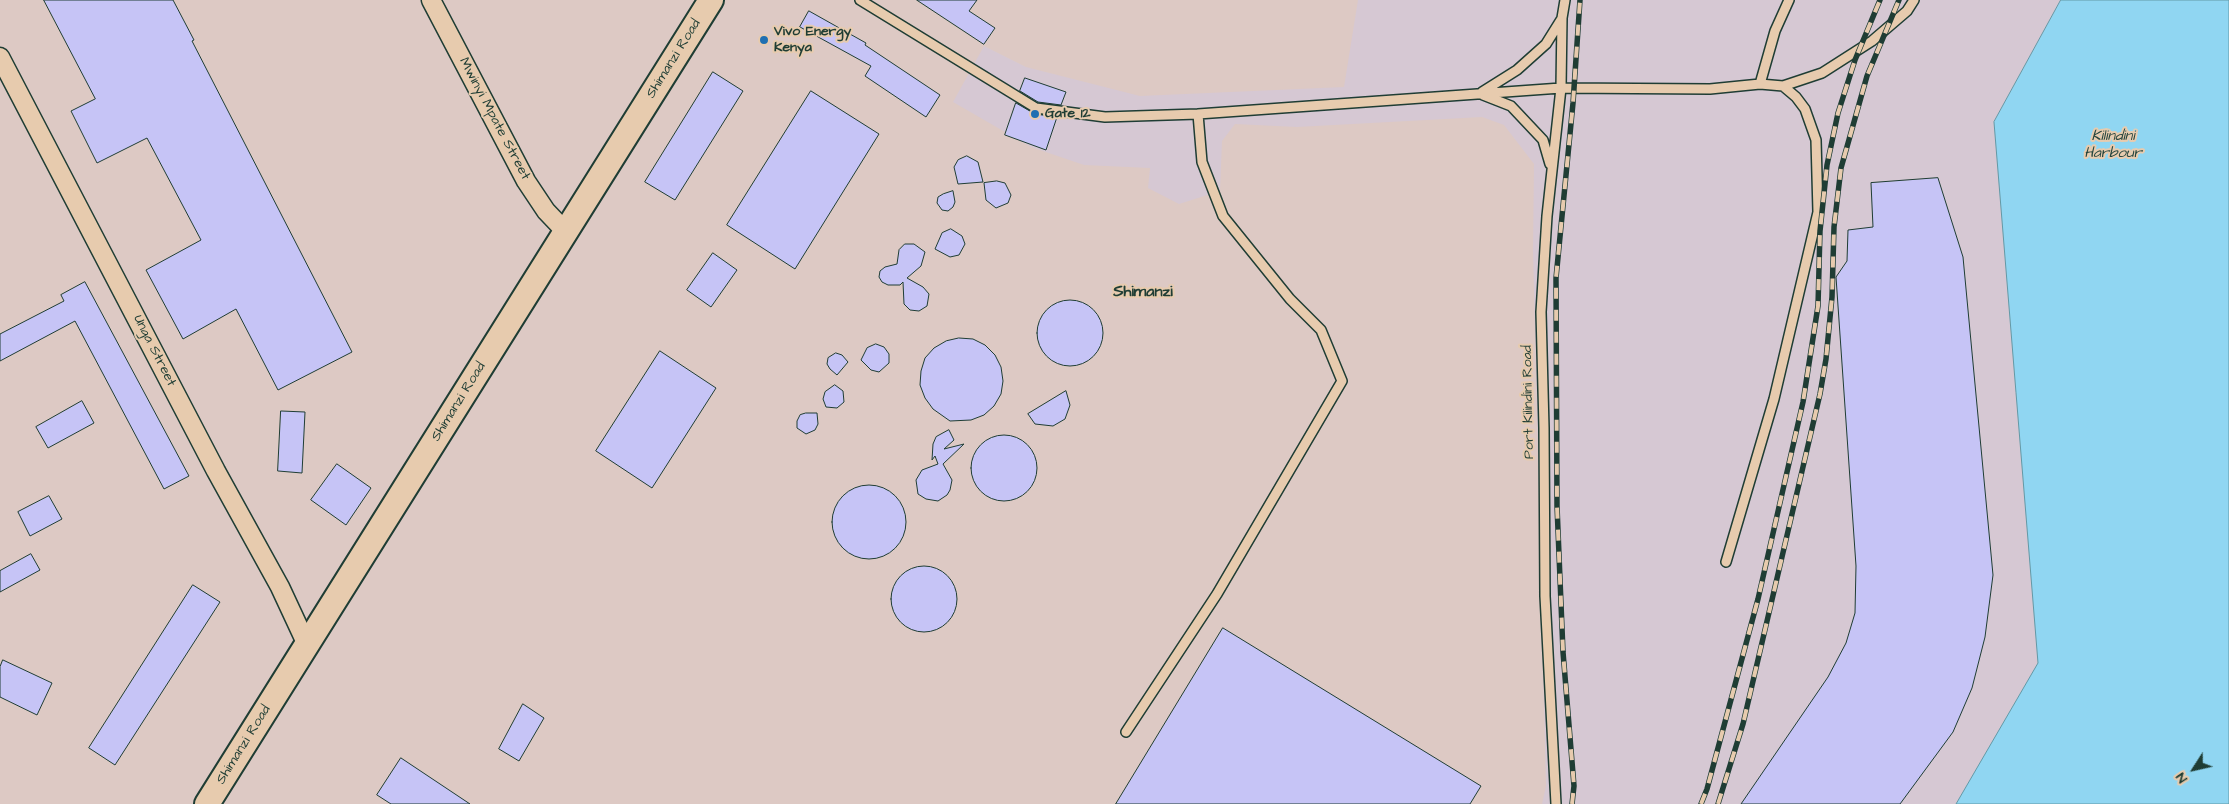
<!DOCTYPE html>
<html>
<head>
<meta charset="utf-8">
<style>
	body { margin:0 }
	#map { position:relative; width:2229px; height:804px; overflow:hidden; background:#ddc9c4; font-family:"Architects Daughter",sans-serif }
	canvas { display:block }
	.north { position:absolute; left:2169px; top:744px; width:50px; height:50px; -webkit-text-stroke:4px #e7cbae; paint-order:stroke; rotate:235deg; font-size:14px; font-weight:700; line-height:20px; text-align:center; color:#1f3d34 }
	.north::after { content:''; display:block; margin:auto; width:18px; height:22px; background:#1f3d34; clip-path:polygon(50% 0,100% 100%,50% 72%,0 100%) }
</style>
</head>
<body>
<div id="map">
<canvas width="2229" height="804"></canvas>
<div class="north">N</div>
</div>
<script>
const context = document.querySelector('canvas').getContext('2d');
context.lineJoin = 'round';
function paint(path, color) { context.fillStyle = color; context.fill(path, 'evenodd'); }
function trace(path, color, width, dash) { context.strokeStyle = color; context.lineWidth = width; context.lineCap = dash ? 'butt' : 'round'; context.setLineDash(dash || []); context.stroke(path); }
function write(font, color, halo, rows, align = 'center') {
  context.font = font + ' "Architects Daughter",sans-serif'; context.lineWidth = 4; context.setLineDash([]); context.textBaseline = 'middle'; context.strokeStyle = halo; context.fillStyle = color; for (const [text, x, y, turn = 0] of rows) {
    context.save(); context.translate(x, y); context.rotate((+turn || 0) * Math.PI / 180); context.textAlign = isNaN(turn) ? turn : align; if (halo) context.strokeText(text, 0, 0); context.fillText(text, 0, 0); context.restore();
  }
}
const built = new Path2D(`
	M1358,0H2075L2049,665L1966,804H1542L1546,786L1533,250L1534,164L1504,125L1482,117L1297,127L1235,124L1222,141L1220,191L1179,204L1148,188L1150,168L1084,165L1031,147L953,102L984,46L1026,67L1140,96L1344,87Z`);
const water = new Path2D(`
	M2061,0H2229V804H1956L2038,663L1994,122Z`);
const building = new Path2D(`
	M44,0H173L194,40L192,41L352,352L278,390L236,309L183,339L146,270L201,240L147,138L97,163L71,111L95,99Z
	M917,0H977L969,11L995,28L984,44Z
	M809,11L866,43L865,45L940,95L926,117L865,76L871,66L800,27Z
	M713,72L743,91L675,200L645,182Z
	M1025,78L1066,92L1061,105L1038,102L1020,91Z
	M811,91L879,134L795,269L727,225Z
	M1016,103L1035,114L1057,117L1046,150L1005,135Z
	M967,156L978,162L983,182L958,184L954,167L958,160Z
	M1938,178L1963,257L1993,575L1985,637L1972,688L1953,732L1900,804H1741L1828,677L1846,643L1855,613L1856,566L1836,277L1847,261L1848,230L1873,227L1871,183Z
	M997,181L1005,183L1011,195L1008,203L996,208L986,200L984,183Z
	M953,191L955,202L953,207L948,211L942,210L937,203L938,197L943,194Z
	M951,229L962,236L965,244L959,255L950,257L935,249L942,233Z
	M905,244H914L925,252L921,266L907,278L923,287L929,294L927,306L919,311L910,310L904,304L903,282L900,285H888L882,282L879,277L880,271L885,267L897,264L899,250Z
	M713,253L737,270L711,307L687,290Z
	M85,282L189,476L164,489L75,321L0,361V334L64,301L61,295Z
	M1037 333a33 33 0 1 1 66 0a33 33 0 1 1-66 0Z
	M959,338L973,339L985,345L995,355L1001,367L1003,381L1001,394L994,406L984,415L971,420L950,421L933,409L925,398L920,385L921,371L925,358L934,348L946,341Z
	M876,344L884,347L889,354V363L879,372L871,370L861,360L867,348Z
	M660,351L716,388L652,488L596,451Z
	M836,353L842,355L848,362L837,375L830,369L827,364L828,358Z
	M835,385L843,391L844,402L837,408L826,407L823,399L825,392Z
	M1066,391L1070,405L1065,419L1053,426L1035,424L1028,414Z
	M82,401L94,423L48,448L36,427Z
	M281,411L305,412L302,473L278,471Z
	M806,413H817L818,424L815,430L806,434L797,428V421L800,415Z
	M949,430L954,440L944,449L964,444L943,464L952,480L950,490L947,495L938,501L926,499L918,494L916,480L922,470L938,464L935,456L932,460L933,444L936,437Z
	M971 468a33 33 0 1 1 66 0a33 33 0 1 1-66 0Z
	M337,464L371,488L346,525L311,500Z
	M832 522a37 37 0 1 1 74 0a37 37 0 1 1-74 0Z
	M49,496L62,519L30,536L18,512Z
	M31,554L40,570L0,592V571Z
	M891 599a33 33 0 1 1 66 0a33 33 0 1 1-66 0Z
	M193,585L220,602L115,765L89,748Z
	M1223,628L1481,786L1470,804H1116Z
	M3,660L52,683L37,715L0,697V667Z
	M523,704L544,718L519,761L499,749Z
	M401,758L470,804H391L377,795Z`);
const service = new Path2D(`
	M860,0L1036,108L1105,117L1198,114L1561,88L1710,89L1760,84L1783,86L1796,97L1805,109L1816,140L1818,212L1774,399L1726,562
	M1760,84L1775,31L1789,0
	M1783,86L1822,73L1872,41L1907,11L1914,0
	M1482,92L1517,70L1546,44L1561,20
	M1483,95L1511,106L1543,140L1550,164
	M1126,732L1217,594L1342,381L1321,330L1290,299L1223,216L1202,162L1198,114
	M1556,804L1545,596L1544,428L1541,312L1547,216L1561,88L1562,18L1565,0`);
const minor = new Path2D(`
	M431,0L526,181L546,211L566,232
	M0,57L216,471L280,587L307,645`);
const secondary = new Path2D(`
	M207,804L711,0`);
const rail = new Path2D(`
	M1572,804L1574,786L1563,652L1557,506L1556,278L1573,103L1580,0
	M1701,804L1707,789L1758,599L1803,402L1818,306L1820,231L1827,165L1838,113L1855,60L1880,0
	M1718,804L1743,724L1820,394L1826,359L1832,297L1834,227L1841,168L1867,76L1899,0`);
const markers = [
	[764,40,5,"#1f6fb2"],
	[1035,114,5,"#1f6fb2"]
];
const poiNames = [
	["Vivo Energy",774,32],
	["Kenya",774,48],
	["Gate 12",1045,114]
];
const streetNames = [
	["Shimanzi Road",674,59,-58],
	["Mwinyi Mpate Street",494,119,62],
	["Unga Street",154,351,63],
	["Shimanzi Road",459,402,-58],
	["Port Kilindini Road",1529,402,-91],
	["Shimanzi Road",244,745,-58]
];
const waterNames = [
	["Kilindini",2113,137],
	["Harbour",2113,154]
];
const quarterNames = [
	["Shimanzi",1143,293]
];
paint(built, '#d6c8d3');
paint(water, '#90d6f2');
trace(water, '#6399a6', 1);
paint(building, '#c6c4f6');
trace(building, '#1f3d34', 1);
trace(service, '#1f3d34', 12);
trace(minor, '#1f3d34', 21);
trace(secondary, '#1f3d34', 28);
trace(service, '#e7cbae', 9);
trace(minor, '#e7cbae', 18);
trace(secondary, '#e7cbae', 24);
trace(rail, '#1f3d34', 5.5);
trace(rail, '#e7cbae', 4, [11]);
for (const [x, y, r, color] of markers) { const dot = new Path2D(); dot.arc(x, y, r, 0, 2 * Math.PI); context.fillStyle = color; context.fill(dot); trace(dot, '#e7cbae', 2); }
write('bold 14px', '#1f3d34', '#e7cbae', poiNames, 'left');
write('14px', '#1f3d34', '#e7cbae', streetNames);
write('italic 15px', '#25453e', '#e7cbae', waterNames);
write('bold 16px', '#1f3d34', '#e7cbae', quarterNames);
</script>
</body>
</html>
